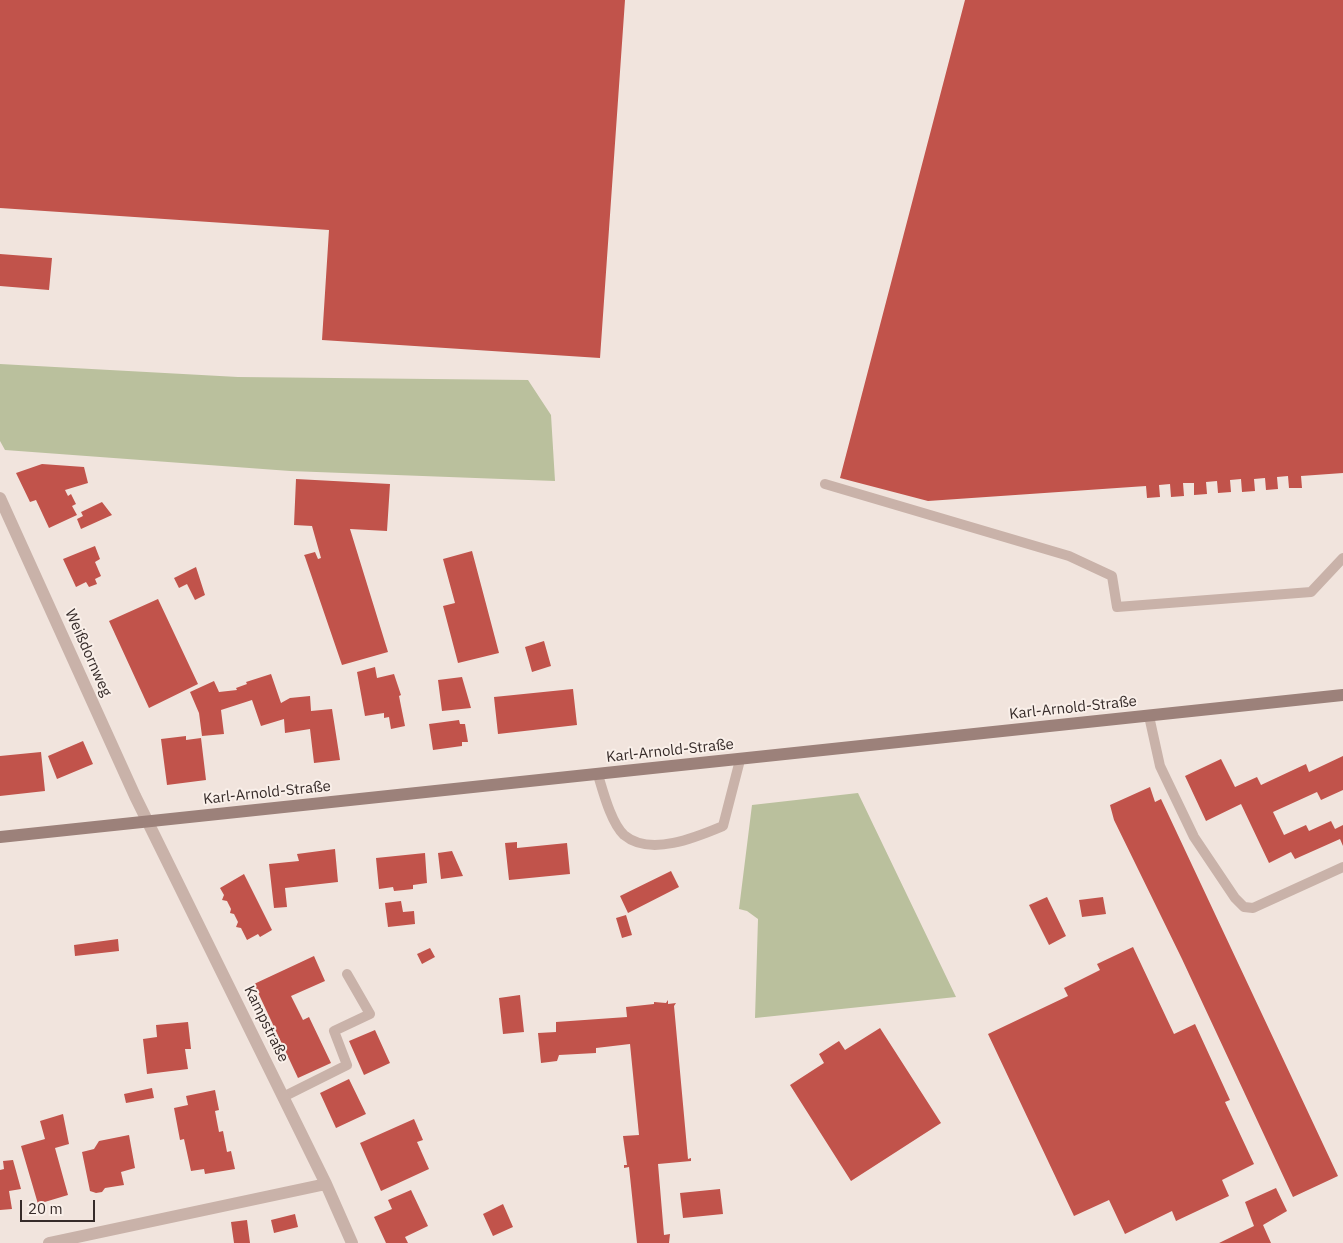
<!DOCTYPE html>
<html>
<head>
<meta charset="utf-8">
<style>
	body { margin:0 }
	#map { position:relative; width:1343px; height:1243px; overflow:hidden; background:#f1e4dd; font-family:"IBM Plex Sans",sans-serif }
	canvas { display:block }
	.scale { position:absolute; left:20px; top:1200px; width:75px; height:22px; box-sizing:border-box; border:2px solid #362b29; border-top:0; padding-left:6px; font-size:15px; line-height:18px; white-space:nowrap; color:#362b29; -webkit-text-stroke:4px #f9efe9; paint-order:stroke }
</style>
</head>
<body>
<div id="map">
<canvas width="1343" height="1243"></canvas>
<div class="scale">20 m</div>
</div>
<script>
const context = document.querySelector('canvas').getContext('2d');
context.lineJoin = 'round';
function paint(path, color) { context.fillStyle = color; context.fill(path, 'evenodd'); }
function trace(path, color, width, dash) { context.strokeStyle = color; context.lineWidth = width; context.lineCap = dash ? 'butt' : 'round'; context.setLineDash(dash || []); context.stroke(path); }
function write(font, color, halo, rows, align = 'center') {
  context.font = font + ' "IBM Plex Sans",sans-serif'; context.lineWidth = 4; context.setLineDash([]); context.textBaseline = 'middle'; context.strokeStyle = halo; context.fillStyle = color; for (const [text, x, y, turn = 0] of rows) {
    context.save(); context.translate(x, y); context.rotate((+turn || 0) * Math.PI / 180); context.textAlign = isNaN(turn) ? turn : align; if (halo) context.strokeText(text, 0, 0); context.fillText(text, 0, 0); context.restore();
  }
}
const green = new Path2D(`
	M0,364L238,377L528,380L551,415L555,481L290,471L5,450L0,441Z
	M858,793L956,997L755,1018L758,919L747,911L739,909L752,805Z`);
const building = new Path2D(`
	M0,0H625L600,358L322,340L329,230L0,208Z
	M965,0H1343V473L1301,476L1302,488H1289L1288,476L1277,477L1278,489L1266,490L1265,478L1254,479L1255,491L1242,492L1241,479L1230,480L1231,492L1218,493L1217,481L1206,482L1207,494L1194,495V483H1183L1184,496L1171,497L1170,484L1159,485L1160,497L1147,498L1146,486L928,501L840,478Z
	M0,254L52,258L49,290L0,286Z
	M42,464L84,467L88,483L65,490L68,496L71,494L76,504L72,506L77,515L49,528L36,500L30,502L16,473Z
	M296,479L390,484L387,531L350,529L388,652L342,665L305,557L304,555L315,552L318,559L321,558L312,526L294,525Z
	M102,502L112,515L81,529L77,519L83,516L81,512Z
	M95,546L100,559L95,562L101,576L95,579L97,584L89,587L86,582L76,587L63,559Z
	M472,551L499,653L458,663L443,606L455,603L443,559Z
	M196,567L205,595L195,600L187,584L179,588L174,578Z
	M158,599L198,684L149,708L109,621Z
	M544,641L551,666L532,672L525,647Z
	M375,667L377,678L394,674L401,695L399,696L405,726L391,729L389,717L384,718V713L365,716L357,672Z
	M271,674L281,703L290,698L310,696L311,711L332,709L340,760L314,763L310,729L285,733L284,719L261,726L252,700L221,710L224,734L202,736L199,713L190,692L214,681L219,692L237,690L236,688L247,684L246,682Z
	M462,677L471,708L442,711L438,680Z
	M573,689L577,725L498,734L494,697Z
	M459,720L460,724H465L468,742H462V746L433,750L429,724Z
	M186,736V740L201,738L206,780L167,785L161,739Z
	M83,741L93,764L57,779L48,756Z
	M41,752L45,791L0,796V756Z
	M1343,756V790L1321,800L1317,792L1273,812L1284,835L1306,825L1309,831L1331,821L1335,829L1343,825V846L1340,839L1295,859L1291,852L1269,863L1241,804L1206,821L1185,776L1221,759L1235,787L1257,777L1261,785L1306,764L1309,772Z
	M1150,787L1155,802L1161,799L1338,1176L1293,1197L1182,959L1114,820L1110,805Z
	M517,842V848L567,843L570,874L509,880L505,843Z
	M335,849L338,882L285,888L287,907L274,908L269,864L299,861L297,854Z
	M452,851L463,876L441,879L438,853Z
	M425,853L427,883L413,885V889L404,890L394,891L393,887L379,889L376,858Z
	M671,871L679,887L628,913L620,896Z
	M244,874L272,930L260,937L258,934L247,940L241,928L236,927L238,922L234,914L230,913L231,909L227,901L222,900L224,895L220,888Z
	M1047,897L1066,936L1049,945L1029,905Z
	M1103,897L1106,914L1082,917L1079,900Z
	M401,901L403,912L414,911L415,924L388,927L385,903Z
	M626,915L632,935L622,938L616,918Z
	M118,939L119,951L75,956L74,945Z
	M1133,947L1174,1034L1195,1024L1230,1100L1225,1102L1254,1164L1222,1180L1229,1196L1176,1221L1172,1211L1125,1234L1109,1200L1074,1216L988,1034L1068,996L1064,988L1100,970L1097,964Z
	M430,948L435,957L422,964L417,954Z
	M314,956L325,981L291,996L303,1020L309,1017L331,1063L298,1078L254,984Z
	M520,995L524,1032L503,1034L499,998Z
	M668,1000V1004L676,1003L674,1006L688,1159L691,1158V1161L658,1164L664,1235L670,1234L669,1243H637L629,1167L624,1168V1165H627L623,1136L639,1135L630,1044L596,1048V1053L559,1055L557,1061L541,1063L538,1033L556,1032V1022L627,1017L626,1007L654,1004V1002L666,1003Z
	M188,1022L191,1049H185L188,1069L147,1074L143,1039L157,1037L156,1025Z
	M880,1028L941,1123L851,1181L790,1085L824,1063L819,1054L839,1041L845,1050Z
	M375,1030L390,1063L364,1075L349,1041Z
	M349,1079L366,1114L336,1128L320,1093Z
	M152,1088L154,1098L126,1103L124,1094Z
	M215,1090L219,1110L215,1111L219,1132L223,1131L227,1152L231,1151L235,1169L205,1174L204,1169L191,1171L184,1139L180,1140L174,1108L188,1105L186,1096Z
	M63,1114L69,1144L55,1148L68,1195L38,1204L21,1146L45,1139L40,1121Z
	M414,1119L423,1140L417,1142L429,1169L381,1191L360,1143Z
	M129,1135L135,1168L121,1172L124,1185L105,1188L102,1192L96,1193L90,1191L82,1152L94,1149L99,1141Z
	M13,1160L21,1189L9,1191L12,1209L0,1210V1170L4,1169L3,1161Z
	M1276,1188L1287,1211L1263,1225L1271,1243H1219L1254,1226L1245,1202Z
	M720,1189L723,1214L683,1218L680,1193Z
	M411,1190L428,1226L405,1237L408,1243H386L374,1217L392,1209L388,1200Z
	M503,1204L513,1227L493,1236L483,1214Z
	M295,1214L298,1227L274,1233L271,1220Z
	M247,1220L250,1243H234L231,1222Z`);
const service = new Path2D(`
	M825,484L1069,556L1112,576L1117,607L1311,592L1343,558
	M1149,716L1160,766L1194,837L1235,898L1244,907L1253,908L1343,867
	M598,775C603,791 611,823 624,835C650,857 697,837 723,826L740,760
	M283,1097L347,1065L334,1031L370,1014L347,974`);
const minor = new Path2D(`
	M0,498L135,796L326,1184L352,1243
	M49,1243L326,1184`);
const secondary = new Path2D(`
	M0,837L1343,695`);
const streetNames = [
	["Weißdornweg",88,653,66],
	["Karl-Arnold-Straße",1073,708,-6],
	["Karl-Arnold-Straße",670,751,-6],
	["Karl-Arnold-Straße",267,793,-6],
	["Kampstraße",266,1024,64]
];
paint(green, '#bac09d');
paint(building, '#c1534b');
trace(service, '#c9b2a9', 10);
trace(minor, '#c9b2a9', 12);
trace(secondary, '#9c817a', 12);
write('15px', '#362b29', '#f9efe9', streetNames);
</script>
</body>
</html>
